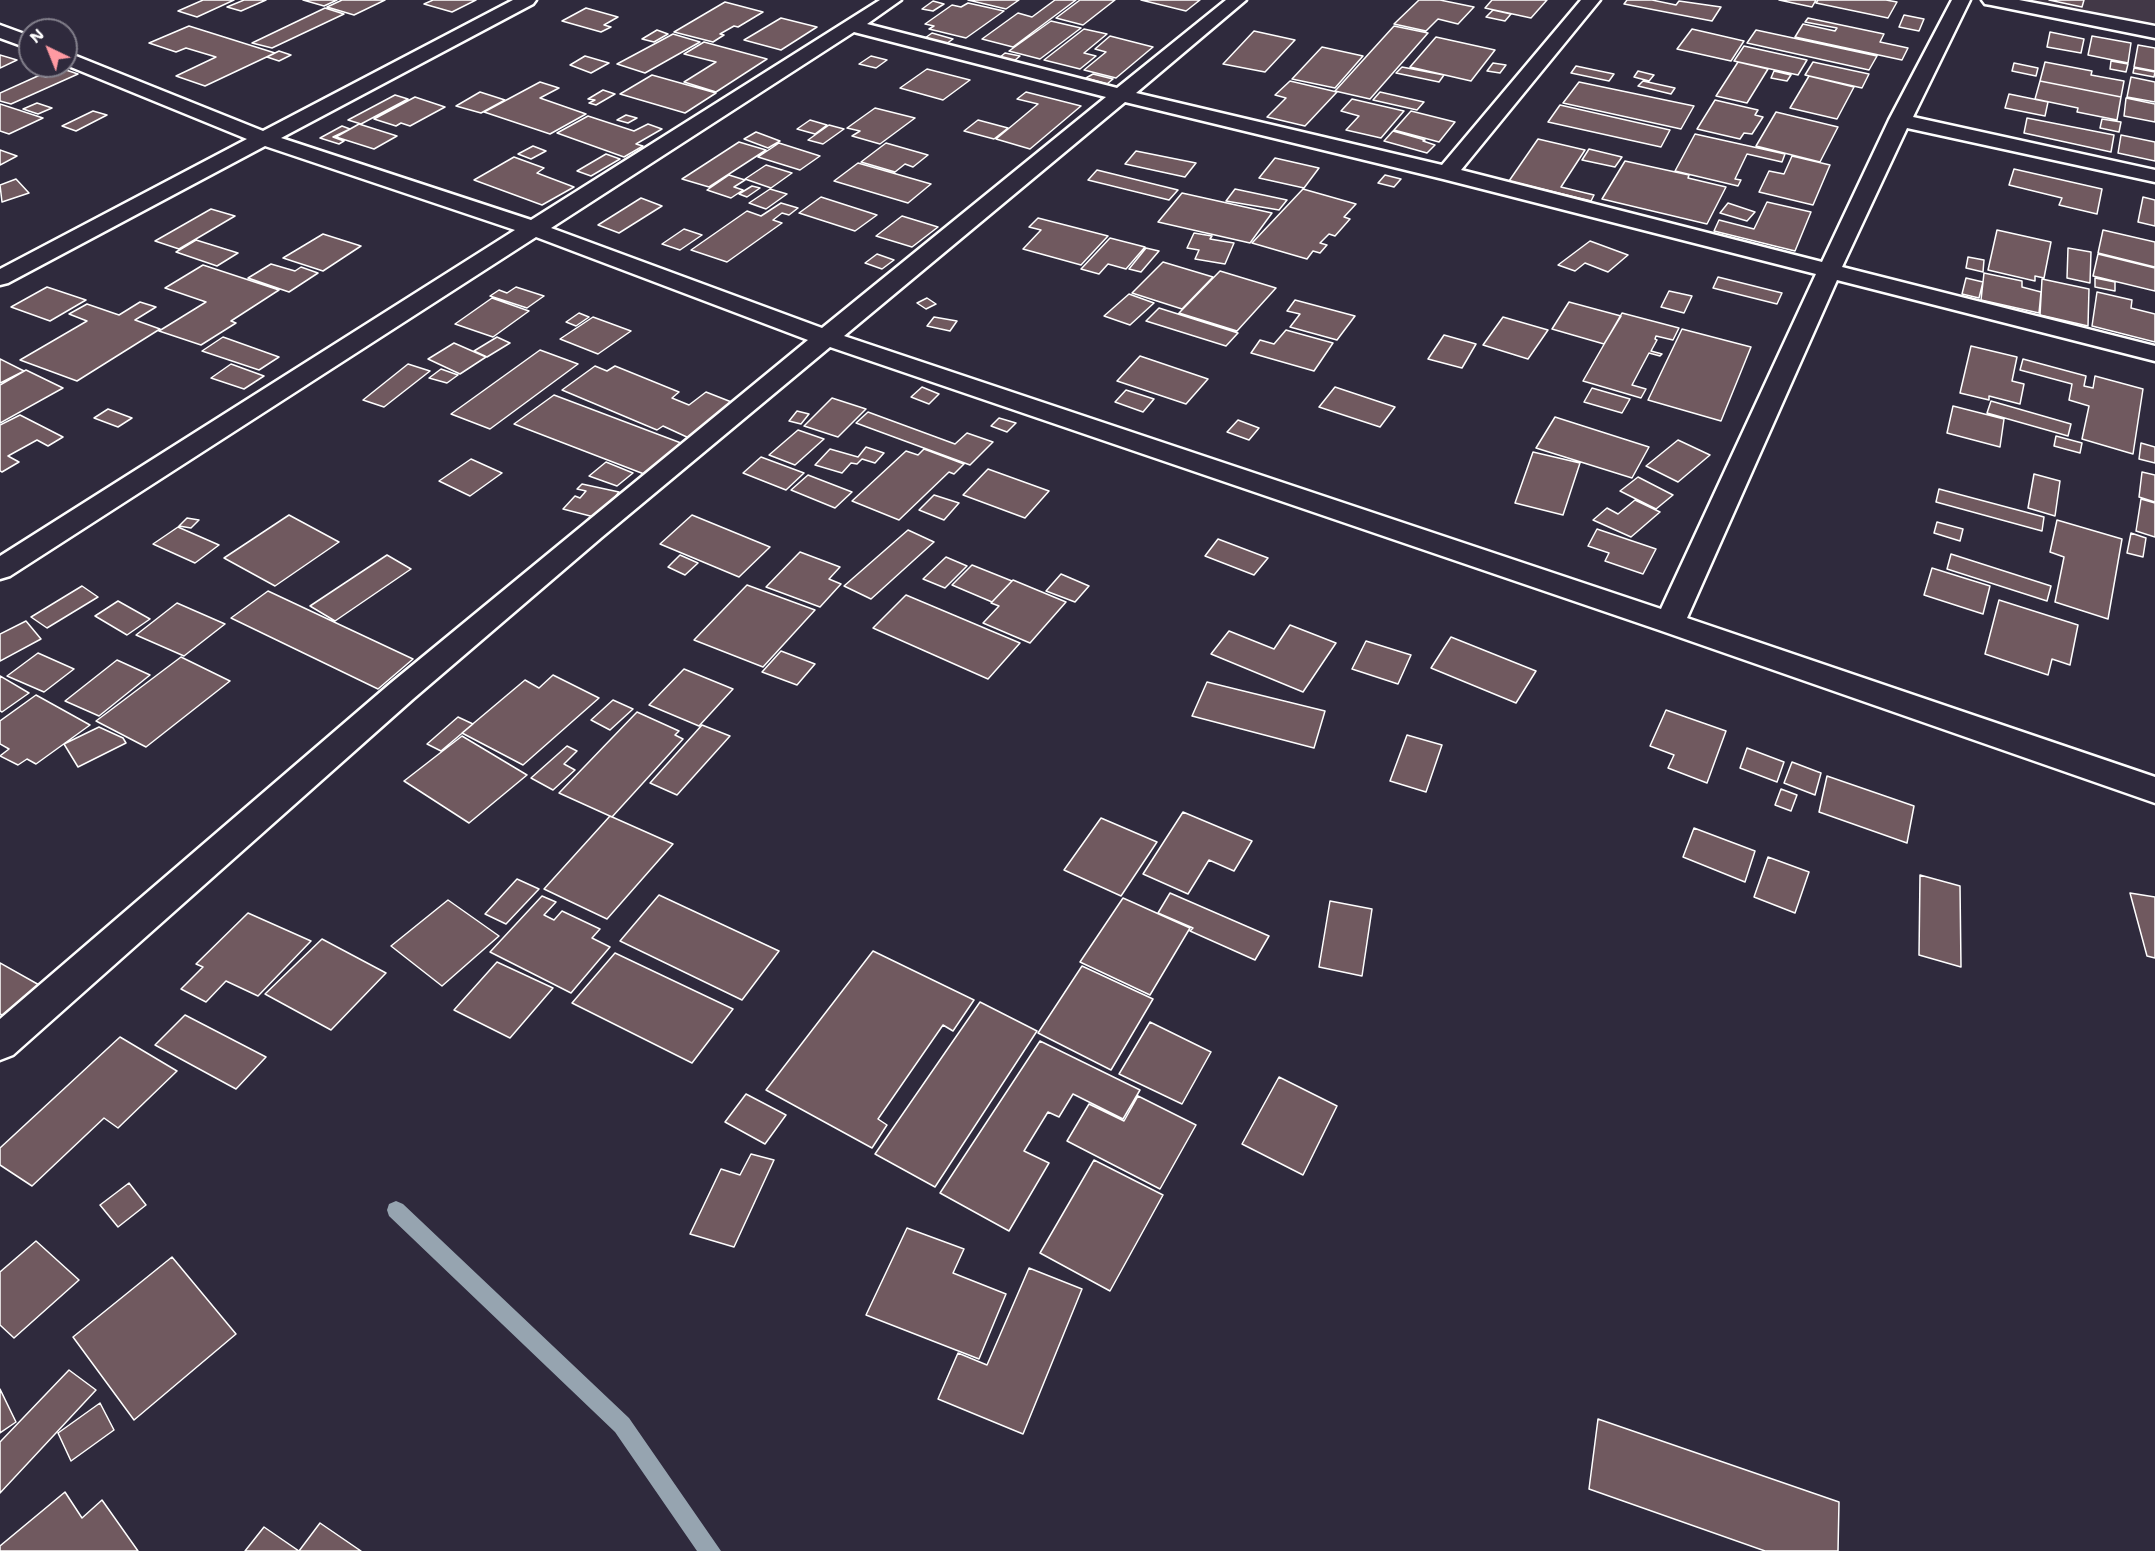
<!DOCTYPE html>
<html>
<head>
<meta charset="utf-8">
<style>
	body { margin:0 }
	#map { position:relative; width:2155px; height:1551px; overflow:hidden; background:#2f2a3d; font-family:"Shantell Sans",sans-serif }
	canvas { display:block }
	.north { position:absolute; left:18px; top:18px; width:60px; height:60px; box-sizing:border-box; background:#2f2a3d; border:2px solid #827f8b; border-radius:50%; rotate:317deg; font-size:16px; font-weight:700; line-height:24px; text-align:center; color:#fff }
	.north::after { content:''; display:block; margin:auto; width:21px; height:27px; background:#ff9aa2; clip-path:polygon(50% 0,100% 100%,50% 72%,0 100%) }
</style>
</head>
<body>
<div id="map">
<canvas width="2155" height="1551"></canvas>
<div class="north">N</div>
</div>
<script>
const context = document.querySelector('canvas').getContext('2d');
context.lineJoin = 'round';
function paint(path, color) { context.fillStyle = color; context.fill(path, 'evenodd'); }
function trace(path, color, width, dash) { context.strokeStyle = color; context.lineWidth = width; context.lineCap = dash ? 'butt' : 'round'; context.setLineDash(dash || []); context.stroke(path); }
const built = new Path2D(`
	M2025,0H2155V29L2024,3Z`);
const stream = new Path2D(`
	M396,1201L403,1204L629,1418L721,1551H697L615,1432L389,1216L387,1210L389,1204Z`);
const building = new Path2D(`
	M203,0H234L197,17L178,11Z
	M244,0H266L241,11L227,7Z
	M303,0H337L324,6Z
	M342,0H385L354,15L327,7Z
	M433,0H476L452,12L424,4Z
	M968,0H1019L1006,9Z
	M1055,0H1076L1013,47L982,39L1018,13L1032,17Z
	M1080,0H1115L1083,25L1056,18Z
	M1141,0H1200L1186,11Z
	M1419,0H1440L1474,7L1458,24L1438,19L1426,31L1394,24Z
	M1492,0H1547L1531,18L1485,8Z
	M1627,0H1652L1676,5L1679,1L1721,7L1712,21L1624,4Z
	M1779,0H1816L1812,7Z
	M1818,0H1886L1897,2L1888,18L1816,3Z
	M2049,0H2084L2082,7Z
	M933,1L944,4L933,11L922,9Z
	M725,2L763,12L738,27L734,26L720,34L724,35L713,42L674,32Z
	M968,3L1004,11L966,38L929,29L934,26L925,24L952,5L961,7Z
	M325,8L344,14L272,48L252,43Z
	M586,8L618,17L604,25L611,27L601,32L562,21Z
	M1493,10L1511,14L1505,21L1486,17Z
	M1904,15L1924,19L1919,31L1899,27Z
	M781,18L817,27L781,50L744,40Z
	M1808,18L1884,34L1880,42L1908,48L1902,60L1795,37L1803,24L1835,31L1837,28L1805,22Z
	M1051,21L1081,28L1040,59L1009,51Z
	M189,26L275,53L205,86L176,76L216,57L186,48L176,52L149,43Z
	M1394,26L1428,33L1370,99L1335,91Z
	M1084,29L1107,34L1084,53L1096,56L1080,69L1044,60Z
	M1692,29L1744,41L1731,61L1677,49Z
	M657,30L668,34L654,42L642,39Z
	M1756,30L1877,56L1869,70L1747,43Z
	M1254,31L1295,40L1265,72L1223,64Z
	M2050,32L2084,39L2081,53L2047,47Z
	M932,33L953,39L946,44L925,38Z
	M673,34L700,42L645,73L617,64Z
	M1110,36L1153,47L1116,78L1084,70L1106,52L1095,49Z
	M2092,36L2131,43L2128,63L2088,55Z
	M1436,37L1495,50L1471,81L1410,67Z
	M704,42L767,59L716,92L684,82L716,62L684,54Z
	M2138,45L2155,48V71L2134,67Z
	M1744,46L1807,60L1798,75L1734,61Z
	M1322,47L1363,56L1335,88L1292,79Z
	M279,51L291,55L279,61L267,57Z
	M1005,53L1020,56L1014,61L999,58Z
	M0,55L17,60L0,68Z
	M585,56L609,63L591,73L570,65Z
	M871,56L887,60L876,68L859,64Z
	M2111,61L2128,64L2126,72L2110,69Z
	M1738,62L1768,69L1747,103L1716,96Z
	M1813,62L1869,74L1862,88L1805,75Z
	M2045,62L2092,71L2091,75L2124,81L2121,97L2040,81Z
	M1493,63L1506,65L1500,73L1487,71Z
	M2014,63L2038,68L2036,76L2012,71Z
	M1576,66L1614,74L1609,81L1571,73Z
	M1402,67L1444,75L1439,82L1396,73Z
	M2134,68L2155,72L2154,77L2133,73Z
	M63,69L78,74L11,104L0,101V93L40,75L46,77Z
	M927,69L970,80L943,100L900,88Z
	M1638,71L1654,75L1649,81L1634,77Z
	M1774,71L1791,75L1787,81L1771,78Z
	M1093,74L1113,79L1107,84L1086,78Z
	M652,75L716,93L685,113L620,94Z
	M1809,76L1854,87L1837,119L1790,108Z
	M2131,77L2155,82V102L2127,97Z
	M1290,81L1337,92L1305,126L1267,117L1286,98L1275,95Z
	M1643,81L1675,88L1671,94L1638,86Z
	M2040,81L2121,97L2117,120L2077,112L2078,108L2035,99Z
	M540,82L559,88L540,98L586,114L550,134L484,112Z
	M1579,82L1694,106L1681,129L1563,103Z
	M603,90L615,94L596,105L589,103L595,100L588,99Z
	M480,92L505,100L481,113L456,106Z
	M1026,92L1081,106L1030,149L996,139L1038,104L1017,99Z
	M1380,92L1424,102L1417,110L1373,100Z
	M2009,94L2048,102L2045,116L2005,108Z
	M395,95L408,99L361,124L348,120Z
	M415,97L445,107L410,126L401,123L396,126L374,119Z
	M2126,98L2155,104V122L2124,116Z
	M1352,99L1404,111L1381,138L1346,130L1359,116L1341,111Z
	M1715,100L1758,110L1755,115L1763,117L1752,134L1744,133L1740,139L1697,129Z
	M37,103L52,108L38,114L23,109Z
	M0,104L43,118L9,134L0,131Z
	M1560,105L1670,130L1661,147L1548,122Z
	M875,108L915,118L880,144L852,136L860,131L847,128Z
	M93,111L107,115L76,131L62,126Z
	M1411,111L1455,122L1439,142L1394,130Z
	M1776,112L1838,127L1820,162L1756,146Z
	M626,115L637,118L628,123L617,120Z
	M588,116L634,131L648,124L662,129L636,144L643,146L624,157L557,133Z
	M2027,118L2114,135L2111,152L2024,133Z
	M2102,119L2121,122L2119,132L2100,128Z
	M810,120L827,125L815,134L797,129Z
	M978,120L1008,128L994,139L964,131Z
	M359,124L397,136L374,149L336,137Z
	M829,125L844,129L823,144L808,140Z
	M342,126L350,129L333,137L344,141L339,144L320,138Z
	M1393,131L1425,140L1423,141L1435,145L1427,153L1384,141Z
	M756,132L780,141L768,148L744,139Z
	M1695,134L1785,154L1782,162L1747,154L1735,179L1741,180L1738,186L1675,171Z
	M2121,135L2155,142V161L2118,153Z
	M1538,139L1585,150L1561,187L1594,195L1591,201L1509,181Z
	M739,142L766,150L709,187L682,179Z
	M779,143L820,156L800,170L758,157Z
	M886,143L928,155L913,167L905,164L895,172L861,162Z
	M533,146L546,151L531,159L518,154Z
	M1589,149L1622,157L1615,167L1582,160Z
	M0,150L17,156L0,165Z
	M1136,151L1196,163L1185,177L1125,164Z
	M606,154L620,159L591,176L577,171Z
	M1792,156L1830,165L1813,205L1759,192L1769,171L1784,174Z
	M514,157L544,168L537,173L574,187L542,205L474,180Z
	M1275,158L1319,168L1304,188L1259,178Z
	M1625,161L1689,175L1688,178L1726,187L1707,224L1602,199Z
	M858,163L931,184L908,203L834,181Z
	M766,165L792,173L771,188L745,179Z
	M2014,169L2102,189L2097,214L2059,205L2062,198L2009,185Z
	M1097,170L1178,190L1169,200L1088,180Z
	M729,175L745,180L734,187L743,190L731,198L707,190Z
	M1385,175L1401,179L1394,187L1378,183Z
	M16,179L29,193L2,202L0,185Z
	M752,186L760,188L747,197L739,194Z
	M770,189L787,194L766,209L749,203Z
	M1235,189L1287,200L1279,210L1226,201Z
	M1303,189L1356,204L1344,217L1350,219L1335,236L1329,234L1320,243L1327,245L1320,253L1313,251L1307,259L1252,243Z
	M1182,193L1272,213L1250,243L1158,222Z
	M821,197L877,215L855,231L799,213Z
	M2143,197L2155,200V226L2138,222Z
	M641,198L662,206L619,233L598,225Z
	M1767,202L1811,212L1795,251L1714,231L1719,220L1754,229Z
	M781,203L798,208L789,215L782,213L773,220L782,223L727,262L691,250L747,211L761,216Z
	M1728,203L1755,212L1747,221L1720,213Z
	M211,209L235,216L179,249L155,241Z
	M902,216L938,227L912,247L876,236Z
	M1038,218L1108,236L1081,265L1023,249L1041,230L1029,227Z
	M684,229L702,235L680,250L662,244Z
	M1997,230L2051,242L2044,278L2035,276V281L1988,270Z
	M2103,230L2155,242V267L2098,253Z
	M1194,233L1212,236L1210,239L1234,243L1225,264L1195,259L1199,250L1187,248Z
	M323,234L361,246L323,271L283,258Z
	M1110,238L1145,247L1126,269L1108,264L1099,274L1081,269Z
	M196,240L238,253L217,266L176,252Z
	M1590,241L1628,255L1608,272L1585,263L1575,271L1558,265Z
	M1146,248L1159,251L1141,272L1129,269Z
	M2068,248L2091,252L2090,283L2067,278Z
	M877,254L894,260L882,269L865,263Z
	M2098,254L2155,268V291L2093,276Z
	M1968,257L1984,260L1983,272L1966,268Z
	M1163,262L1213,277L1182,309L1132,293Z
	M271,264L295,271L301,267L318,273L289,292L248,278Z
	M203,265L279,290L231,321L236,323L201,345L159,331L206,302L165,288Z
	M1220,271L1276,288L1237,331L1179,313Z
	M1984,273L2022,281V287L2041,292L2039,313L1981,300Z
	M1718,277L1782,293L1777,304L1713,288Z
	M1966,278L1983,282L1979,298L1962,294Z
	M2095,278L2115,282V291L2095,287Z
	M2042,279L2089,289L2088,326L2040,315Z
	M47,287L86,300L50,321L11,307Z
	M516,287L544,296L527,308L490,296L499,290L507,293Z
	M1669,291L1692,296L1684,313L1661,307Z
	M2097,292L2132,300L2131,308L2155,314V342L2092,326Z
	M1129,294L1154,303L1130,325L1104,316Z
	M492,298L529,311L493,337L455,324Z
	M927,298L936,304L926,309L917,303Z
	M1295,300L1355,316L1337,340L1290,327L1300,314L1287,311Z
	M140,302L156,307L135,320L160,329L77,381L20,360L87,321L69,314L87,304L119,315Z
	M1569,302L1621,316L1604,344L1552,329Z
	M1159,308L1238,333L1226,346L1146,321Z
	M579,313L589,317L576,326L566,322Z
	M1622,313L1679,328L1673,340L1656,336L1655,339L1657,340L1651,351L1662,354L1660,356L1649,353L1632,385L1646,389L1641,398L1583,381Z
	M593,317L631,331L598,354L560,339Z
	M934,317L957,321L950,331L927,326Z
	M1503,317L1548,330L1528,359L1483,345Z
	M1682,329L1751,347L1721,421L1648,400Z
	M1286,330L1333,343L1314,371L1251,353L1260,340L1274,344Z
	M1444,335L1476,344L1462,368L1428,359Z
	M223,337L279,357L259,370L202,351Z
	M497,337L510,343L487,357L474,351Z
	M454,343L486,357L460,374L428,359Z
	M1971,346L2017,357L2012,381L2024,384L2020,404L1989,396V400L1960,393Z
	M540,350L578,364L490,429L451,414Z
	M1140,356L1208,379L1186,404L1117,381Z
	M0,359L24,371L0,383Z
	M2023,359L2086,376L2084,386L2093,388L2095,376L2143,389L2133,454L2082,439L2089,406L2069,400L2072,384L2020,370Z
	M231,364L264,376L244,389L211,378Z
	M408,364L430,371L384,407L363,400Z
	M595,366L607,371L615,366L679,392L672,398L689,405L706,392L734,403L689,438L663,426L657,430L562,390Z
	M441,369L458,375L447,383L429,378Z
	M26,370L63,388L0,423V385Z
	M922,387L939,394L929,404L911,397Z
	M1335,387L1395,407L1380,427L1319,407Z
	M1592,388L1630,399L1622,413L1584,402Z
	M1126,390L1154,399L1143,412L1115,402Z
	M554,395L681,443L644,474L514,424Z
	M832,398L866,409L838,437L804,426Z
	M1991,401L2071,424L2068,436L1987,413Z
	M1953,406L2004,419L2000,447L1947,433Z
	M108,409L132,418L118,427L94,418Z
	M797,411L809,414L801,424L789,421Z
	M868,412L955,444L967,433L993,442L970,465L856,423Z
	M20,415L63,437L48,446L37,440L8,456L19,462L2,472L0,471V425Z
	M1555,417L1649,447L1632,478L1536,448Z
	M999,418L1016,423L1007,432L991,426Z
	M1238,420L1259,428L1249,440L1227,432Z
	M798,430L824,439L795,465L769,455Z
	M2056,436L2082,443L2080,453L2054,446Z
	M1678,440L1710,455L1678,482L1646,466Z
	M2141,443L2155,447V463L2139,459Z
	M866,447L884,453L875,463L862,459L857,464L851,463L842,473L815,465L830,449L858,457Z
	M924,449L964,464L954,474L949,472L899,520L852,501L906,451L918,455Z
	M1533,452L1580,463L1563,515L1515,503Z
	M761,457L804,473L786,490L743,473Z
	M471,459L502,473L470,496L439,481Z
	M606,462L633,473L617,486L589,476Z
	M988,469L1049,491L1025,518L963,495Z
	M2142,472L2155,475V502L2139,497Z
	M2034,474L2060,481L2055,516L2028,508Z
	M808,475L852,492L835,508L791,490Z
	M1638,477L1673,495L1656,509L1620,491Z
	M582,484L619,492L598,518L563,509L575,496L580,498L586,491L577,489Z
	M1939,489L2044,517L2042,531L1936,502Z
	M934,495L959,503L944,520L919,510Z
	M2141,499L2155,503V537L2136,531Z
	M1635,500L1660,512L1631,537L1593,520L1607,508L1618,514Z
	M289,515L339,542L275,586L224,558Z
	M692,515L770,547L739,577L660,544Z
	M187,518L199,520L191,528L179,526Z
	M2057,520L2122,539L2108,619L2055,602L2064,557L2050,552Z
	M1937,522L1963,529L1960,541L1934,533Z
	M178,527L219,545L195,563L153,544Z
	M1597,529L1656,549L1643,574L1605,561L1609,553L1588,546Z
	M908,530L934,542L871,599L844,586Z
	M2131,533L2146,538L2143,557L2127,553Z
	M1218,539L1268,558L1254,575L1205,556Z
	M800,552L840,567L829,579L841,584L820,607L766,587Z
	M1951,554L2051,586L2047,601L1947,569Z
	M387,555L411,569L335,621L310,606Z
	M680,555L698,563L685,575L668,567Z
	M946,557L967,566L945,588L923,579Z
	M972,565L1012,581L992,602L952,585Z
	M1932,568L1990,586L1983,614L1924,595Z
	M1061,574L1089,586L1075,602L1046,591Z
	M1013,580L1066,602L1030,643L983,623L999,606L991,603Z
	M747,585L815,610L763,667L694,640Z
	M82,586L98,597L47,628L31,617Z
	M268,591L413,659L378,689L231,618Z
	M906,595L1020,643L988,679L873,628Z
	M1999,600L2078,625L2070,665L2052,659L2048,675L1985,654Z
	M118,601L150,619L127,635L95,616Z
	M177,603L225,624L184,656L136,635Z
	M26,621L41,639L0,661V634Z
	M1290,625L1336,643L1303,692L1211,654L1229,631L1274,649Z
	M1451,637L1536,671L1516,703L1431,668Z
	M1366,641L1411,655L1398,684L1352,669Z
	M781,651L815,664L797,685L762,672Z
	M38,653L74,669L44,692L7,676Z
	M181,657L230,681L146,747L96,721Z
	M117,660L150,675L99,716L65,701Z
	M684,669L733,689L699,726L649,705Z
	M553,675L599,698L523,765L462,733L525,680L539,688Z
	M0,676L29,693L2,712L0,711Z
	M1207,682L1325,711L1314,748L1192,716Z
	M36,695L90,725L36,764L27,759L18,765L0,756L9,749L0,744V721Z
	M613,700L633,709L610,730L591,720Z
	M1666,710L1726,731L1707,783L1668,768L1674,755L1650,746Z
	M637,712L679,731L675,735L683,739L612,817L559,793Z
	M458,717L473,724L441,751L427,744Z
	M702,725L730,736L677,795L650,783Z
	M99,727L123,738L126,743L78,767L64,744Z
	M1407,735L1442,745L1426,792L1390,781Z
	M462,736L527,775L469,823L404,781Z
	M567,746L577,751L564,764L575,770L553,790L531,778Z
	M1747,748L1784,762L1777,782L1740,768Z
	M1792,762L1821,773L1815,795L1784,783Z
	M1827,776L1914,806L1907,843L1819,812Z
	M1781,789L1797,795L1791,811L1775,805Z
	M1183,812L1252,841L1234,871L1209,860L1188,894L1143,874Z
	M610,816L673,844L607,919L544,889Z
	M1101,818L1157,842L1121,896L1064,870Z
	M1694,828L1755,851L1745,882L1683,857Z
	M1768,857L1809,872L1795,913L1754,897Z
	M1920,875L1960,886L1961,967L1919,955Z
	M517,879L539,889L506,924L485,914Z
	M1170,893L1269,936L1255,960L1190,931L1193,928L1158,913Z
	M2130,893L2155,897V958L2147,956Z
	M659,895L779,951L742,1000L620,941Z
	M542,896L556,902L544,915L554,920L562,911L600,929L592,938L610,947L571,993L490,952Z
	M1123,898L1190,928L1150,995L1080,962Z
	M448,900L499,936L442,986L391,946Z
	M1330,901L1372,909L1362,976L1319,967Z
	M248,913L311,941L258,996L226,981L206,1002L181,989L203,967L196,964Z
	M322,939L386,973L331,1030L265,994Z
	M873,951L974,1000L953,1031L943,1025L878,1119L887,1125L872,1148L766,1090Z
	M615,953L733,1009L692,1063L572,1003Z
	M497,962L553,988L510,1038L454,1010Z
	M0,963L41,986L6,1017L0,1014Z
	M1082,966L1153,999L1111,1070L1038,1033Z
	M980,1002L1037,1031L935,1187L875,1154Z
	M185,1015L266,1057L236,1089L155,1045Z
	M1150,1022L1211,1052L1182,1104L1119,1074Z
	M120,1037L177,1071L118,1128L104,1118L32,1186L0,1165V1148Z
	M1040,1041L1140,1090L1123,1119L1073,1094L1059,1117L1048,1112L1024,1151L1049,1163L1009,1231L940,1193Z
	M1279,1077L1337,1106L1303,1175L1242,1144Z
	M746,1094L786,1115L765,1144L725,1122Z
	M1138,1096L1196,1125L1160,1189L1067,1141L1089,1104L1124,1121Z
	M751,1154L774,1160L734,1247L690,1234L721,1169L740,1175Z
	M1094,1160L1163,1195L1110,1291L1040,1253Z
	M129,1183L146,1205L118,1227L100,1205Z
	M907,1228L964,1249L953,1273L1006,1294L979,1359L866,1315Z
	M36,1241L79,1280L14,1338L0,1325V1272Z
	M172,1257L236,1334L134,1420L73,1337Z
	M1029,1268L1082,1289L1023,1434L938,1399L958,1353L987,1365Z
	M69,1370L96,1390L0,1493V1442Z
	M0,1389L16,1422L0,1433Z
	M100,1403L114,1430L71,1461L58,1433Z
	M1598,1419L1839,1502L1838,1551H1765L1589,1489Z
	M65,1492L82,1518L102,1500L138,1551H0V1546Z
	M320,1523L361,1551H245L264,1527L299,1551Z`);
const minor = new Path2D(`
	M513,0H536L533,4L281,138L531,220L880,0H901L867,24L1117,88L1226,0H1246L1136,93L1442,165L1581,0H1600L1461,170L1822,262L1889,120L1952,0H1970L1913,117L2155,170V182L1907,128L1842,267L2155,346V361L1837,280L1687,618L2155,777V803L1659,630L830,347L602,537L413,699L13,1055L0,1060V1019L391,683L808,340L536,237L10,576L0,579V556L515,230L265,146L8,283L0,285V269L247,139L66,65V52L263,131ZM854,32L1106,97L822,328L551,228ZM1125,102L1443,179L1816,274L1661,609L844,336Z
	M1982,0H2019L2155,26V38L1991,5L1985,4Z
	M0,25L30,36V49L0,38Z`);
paint(built, '#423847');
paint(stream, '#96a4b0');
paint(building, '#70595f');
trace(building, '#fff', 1.5);
trace(minor, '#fff', 5);
paint(minor, '#2f2a3d');
</script>
</body>
</html>
